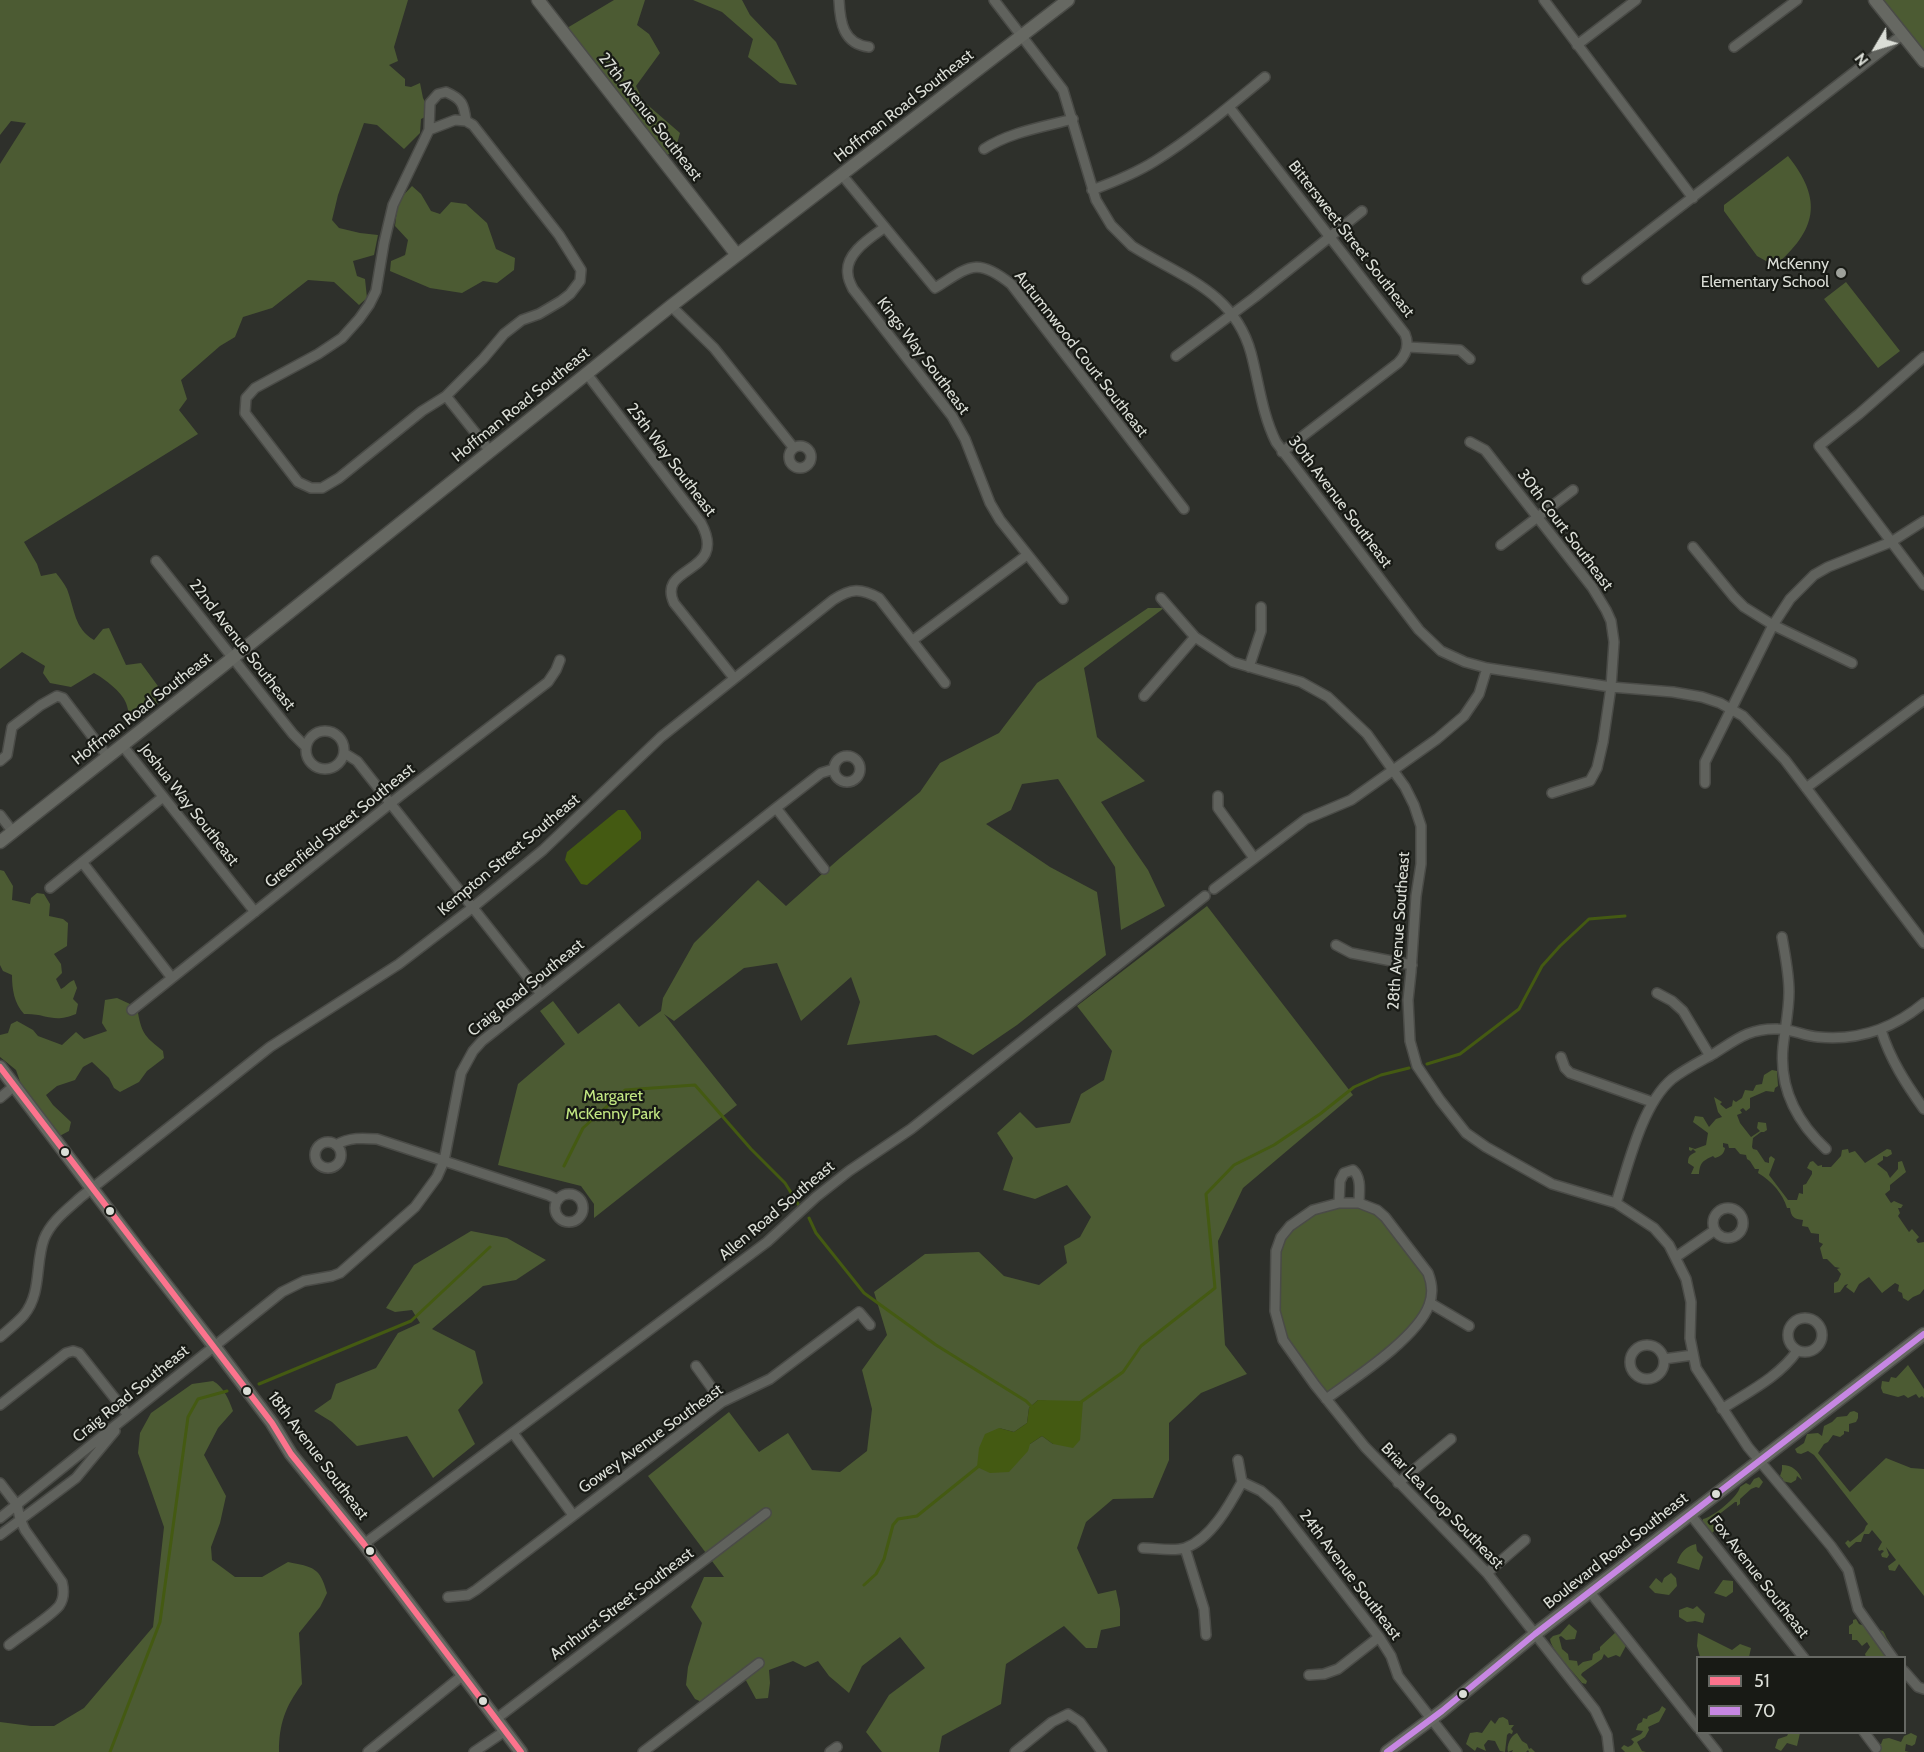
<!DOCTYPE html>
<html>
<head>
<meta charset="utf-8">
<style>
	body { margin:0 }
	#map { position:relative; width:1924px; height:1752px; overflow:hidden; background:#2e302b; font-family:Cabin,sans-serif }
	canvas { display:block }
	.legend { position:absolute; left:1696px; top:1656px; width:210px; height:78px; box-sizing:border-box; background:#181a15; border:2px solid #666863; margin:0; padding:8px 10px; list-style:none; font-size:18px; color:#dbded7 }
	.legend li { display:flex; align-items:center; gap:12px; height:30px }
	.legend b { width:30px; border:2px solid #666863 }
	.north { position:absolute; left:1846px; top:18px; width:60px; height:60px; -webkit-text-stroke:4px #181a15; paint-order:stroke; rotate:232deg; font-size:16px; font-weight:700; line-height:24px; text-align:center; color:#dbded7 }
	.north::after { content:''; display:block; margin:auto; width:21px; height:27px; background:#dbded7; clip-path:polygon(50% 0,100% 100%,50% 72%,0 100%) }
</style>
</head>
<body>
<div id="map">
<canvas width="1924" height="1752"></canvas>
<ul class="legend">
<li><b style="height:8px;background:#fc738d"></b>51</li>
<li><b style="height:8px;background:#c787e3"></b>70</li>
</ul>
<div class="north">N</div>
</div>
<script>
const context = document.querySelector('canvas').getContext('2d');
context.lineJoin = 'round';
function paint(path, color) { context.fillStyle = color; context.fill(path, 'evenodd'); }
function trace(path, color, width, dash) { context.strokeStyle = color; context.lineWidth = width; context.lineCap = dash ? 'butt' : 'round'; context.setLineDash(dash || []); context.stroke(path); }
function write(font, color, halo, rows, align = 'center') {
  context.font = font + ' Cabin,sans-serif'; context.lineWidth = 4.5; context.setLineDash([]); context.textBaseline = 'middle'; context.strokeStyle = halo; context.fillStyle = color; for (const [text, x, y, turn = 0] of rows) {
    context.save(); context.translate(x, y); context.rotate((+turn || 0) * Math.PI / 180); context.textAlign = isNaN(turn) ? turn : align; if (halo) context.strokeText(text, 0, 0); context.fillText(text, 0, 0); context.restore();
  }
}
const green = new Path2D(`
	M0,0H408L394,47L398,61L389,65L405,79V86L411,87L420,83L423,98L431,114L421,119L420,133L404,149L377,125L364,123L338,195L332,220L339,228L360,233L378,235L374,255L353,261L357,276L365,279L367,298L359,305L334,282L308,280L272,308L243,317L235,337L220,346L181,380L187,399L179,410L198,434L24,542L37,564L41,576L56,573C60,578 64,583 67,589C75,610 74,628 94,640L103,629L109,628L126,665L141,663L166,697L133,722C128,715 129,711 126,703C122,692 105,679 94,673L71,687L50,683L43,673L45,666L22,652L0,669V164L26,123L11,121L0,135Z
	M614,0H645L637,25L649,34L660,53L636,86L643,101L680,133L675,151L661,158L562,31Z
	M693,0H742L750,15L776,42L797,85L780,83L748,57L753,39L722,12Z
	M1882,0H1924V54Z
	M1788,156C1824,201 1816,230 1775,266L1757,256L1724,211V205Z
	M412,186L421,194L431,211L440,214L451,202L466,204L487,223L496,249L515,258L514,270L497,283L483,281L462,293L430,288L390,271L391,261L405,255L408,240L395,226L398,201Z
	M1846,282L1900,351L1878,368L1824,299Z
	M1148,608H1164L1084,668L1097,737L1145,781L1101,802L1148,870L1165,906L1121,930L1115,867L1058,779L1022,784L1011,810L986,824L1050,867L1097,892L1106,955L1017,1025L973,1055L936,1035L847,1045L860,1002L851,977L801,1021L777,963L744,968L674,1021L664,1014L737,1105L594,1218V1204L581,1186L498,1165L518,1084L565,1044L540,1011L553,1001L578,1034L619,1003L639,1027L661,1011L663,998L694,943L758,880L786,906L840,858L920,792L940,763L999,733L1037,683Z
	M0,870L4,871L13,886L12,900L30,904L31,898L37,893L44,894L50,904L49,916L63,919L68,923L67,946L54,954L61,964L62,973L56,979L61,989C66,987 68,982 74,980L77,988L73,999L78,1004L76,1014C52,1024 47,1013 24,1014C14,1003 12,989 12,975L3,971L0,965Z
	M1207,906L1353,1095L1243,1188L1218,1241L1225,1345L1247,1374L1201,1393L1169,1423V1460L1153,1498L1113,1499L1086,1522L1077,1548L1098,1594L1116,1590L1120,1609V1626L1101,1630L1097,1648H1086L1064,1626L1006,1664L1001,1704L942,1736L939,1752H882L866,1732L889,1695L925,1668L900,1637L862,1666L849,1693L829,1676L818,1661L805,1667L793,1661L769,1670L770,1683L768,1698L756,1699L743,1675L706,1704L695,1699L686,1685L688,1667L702,1623L691,1607L704,1577H724L648,1476L729,1412L759,1452L788,1433L812,1470L840,1472L867,1451L872,1409L862,1370L887,1335L874,1292L925,1254L979,1252L1004,1276L1039,1285L1067,1263L1064,1246L1080,1237L1091,1217L1067,1185L1035,1199L1003,1190L1013,1158L997,1133L1020,1112L1036,1128L1070,1123L1081,1094L1104,1080L1112,1051L1077,1006ZM1038,1400L1057,1402L1053,1444L1042,1436L1030,1444L999,1428L1014,1432L1027,1423L1029,1408Z
	M117,998L130,1004L131,1008L138,1013C142,1035 146,1037 163,1051L164,1058L147,1071L139,1082L120,1092L114,1088L109,1078L92,1062L83,1067L75,1080L57,1086L46,1095L53,1105L71,1122L69,1131L54,1139L23,1090L16,1070L0,1057V1035L8,1033L11,1024L17,1021L33,1030L38,1036L62,1045L76,1032L84,1039L107,1031L102,1023L105,1000Z
	M1772,1070L1777,1071L1778,1086L1775,1088L1774,1092L1766,1091L1750,1098V1108L1746,1111L1743,1108L1740,1110L1742,1113L1737,1115L1740,1123L1751,1137L1760,1131L1757,1128L1758,1122L1766,1123L1767,1130L1764,1132H1761L1753,1138L1752,1147L1753,1149L1757,1150L1765,1162L1769,1163V1158L1771,1156L1775,1159L1769,1175L1788,1200H1797L1799,1193L1803,1194V1185L1806,1184L1812,1174V1171L1807,1168L1810,1162L1813,1161L1818,1166L1822,1165V1167H1831L1841,1156L1842,1150L1848,1149L1849,1153L1855,1151L1865,1163L1887,1149L1891,1150L1892,1154L1887,1157L1883,1156V1160L1877,1164L1887,1172L1890,1178L1898,1169V1162L1902,1161L1906,1172L1890,1185V1190L1885,1194L1891,1203L1894,1201L1903,1205L1901,1208H1898L1900,1213L1898,1216L1909,1232L1912,1229L1919,1237L1916,1240L1918,1243L1924,1242V1289L1920,1294L1913,1297L1908,1301L1903,1298L1902,1293L1898,1291L1899,1285L1895,1283L1882,1293L1869,1277L1859,1284L1854,1293L1846,1287L1848,1284L1845,1285L1840,1292L1834,1293V1283L1838,1281L1841,1274L1837,1269L1840,1268L1835,1267L1827,1259H1823L1820,1248L1823,1244L1819,1242V1234L1811,1233L1808,1227L1802,1226L1803,1220C1794,1219 1791,1217 1790,1208H1787C1783,1194 1772,1181 1758,1173L1759,1169H1755L1750,1161L1747,1159L1746,1155L1740,1154L1735,1148H1729L1728,1144L1723,1143V1147L1725,1148C1724,1154 1721,1156 1715,1158L1713,1156C1702,1161 1700,1163 1699,1174H1691L1694,1167L1688,1163C1688,1156 1690,1155 1696,1152L1693,1149L1691,1151L1689,1150V1147L1695,1149L1706,1145L1708,1133L1693,1122L1695,1116L1703,1117L1709,1127L1716,1119L1722,1117L1718,1112L1714,1097L1722,1102L1720,1104L1726,1109L1732,1106L1733,1100L1736,1102L1742,1098L1745,1090L1753,1091L1756,1085L1762,1084L1764,1075Z
	M1339,1203L1377,1210L1428,1273L1432,1290L1413,1329L1326,1399L1279,1329L1276,1251L1300,1218Z
	M471,1231L507,1238L546,1260L516,1280L483,1286L432,1329L475,1351L483,1383L458,1410L475,1444L433,1478L407,1436L357,1446L332,1422L314,1411L331,1399L336,1384L376,1368L398,1333L420,1323L412,1310L395,1312L386,1308L414,1265Z
	M1908,1365L1924,1389V1398L1922,1396L1919,1398L1916,1394L1908,1398L1904,1395L1898,1397L1883,1393L1881,1388L1882,1381L1889,1382L1891,1377L1896,1378Z
	M213,1381C224,1387 229,1400 233,1411L218,1428L204,1455L226,1496L220,1523L211,1547L212,1560L235,1577H262L288,1562C313,1567 320,1567 327,1593L320,1607L299,1633L302,1684C285,1707 279,1724 279,1752H0V1722L31,1726H54L84,1708L153,1627L164,1527L138,1453L140,1433L151,1413L192,1384Z
	M1854,1411L1858,1413V1418L1856,1422L1849,1424V1432L1844,1431V1434L1840,1437L1833,1435L1828,1442L1824,1444L1818,1453L1850,1492L1886,1458L1911,1468L1924,1469V1596L1899,1564L1895,1571L1889,1570L1888,1566L1896,1560L1886,1547L1889,1555L1887,1558L1882,1557L1881,1554L1884,1551L1882,1550L1879,1551L1878,1549L1882,1542L1872,1530L1869,1534H1864L1861,1542H1856L1849,1548L1845,1543L1848,1540L1850,1542L1864,1531L1866,1526L1868,1524L1814,1455L1808,1451L1801,1454L1797,1453L1795,1449L1804,1443L1807,1434L1818,1433L1822,1436L1824,1426L1832,1422L1837,1417L1847,1416L1850,1412Z
	M1782,1465C1792,1465 1799,1471 1802,1480L1797,1476L1796,1480L1791,1483L1782,1481L1783,1479L1780,1476L1782,1470Z
	M1759,1477L1763,1482L1759,1488L1756,1487L1751,1489L1740,1499V1504L1737,1506V1502H1735L1713,1519L1711,1522L1716,1529L1711,1534L1708,1531V1528L1701,1527L1703,1519C1713,1517 1738,1497 1740,1487L1746,1483L1750,1485L1754,1479Z
	M1696,1544L1697,1551L1703,1557L1699,1570L1677,1563C1680,1553 1686,1546 1696,1544Z
	M1671,1573L1676,1578L1677,1586L1669,1595L1655,1593L1649,1587L1656,1578L1662,1583L1664,1578Z
	M1723,1580L1733,1581V1592L1726,1597L1714,1593Z
	M1697,1606L1705,1614L1703,1623L1695,1621L1687,1622L1679,1617V1610L1687,1607L1693,1609Z
	M1856,1619L1859,1624C1864,1626 1881,1630 1883,1631C1885,1633 1886,1638 1888,1640C1892,1646 1894,1650 1890,1657H1866L1865,1654L1870,1647L1867,1642L1862,1646L1857,1640H1852V1634H1849V1626L1853,1623V1620Z
	M1569,1624L1577,1631L1575,1639L1566,1640L1561,1636L1559,1637L1562,1649L1568,1654L1569,1660L1577,1661L1578,1666L1583,1662L1592,1660L1593,1654L1600,1650V1647L1617,1631L1628,1642L1620,1657L1616,1655L1608,1658L1604,1654L1602,1659L1582,1673L1581,1675L1587,1681L1586,1684L1582,1683C1574,1672 1552,1652 1550,1639L1553,1636L1560,1634Z
	M1698,1633L1732,1650L1740,1644L1751,1648L1749,1657H1700L1697,1646Z
	M1662,1706L1666,1709L1659,1722L1648,1727L1649,1730L1645,1737L1637,1742L1642,1751L1646,1752H1625L1621,1748L1624,1745L1628,1747L1632,1745L1634,1742L1631,1739L1641,1734L1643,1731L1636,1730L1638,1724L1642,1722L1643,1718L1647,1719L1648,1716L1659,1711Z
	M1503,1717L1508,1720L1509,1725H1514L1511,1729L1513,1731L1512,1734L1509,1733L1507,1735L1505,1752L1500,1751L1495,1741L1488,1740L1484,1745L1486,1751L1477,1747L1475,1751L1466,1744L1470,1733L1477,1732L1482,1733L1491,1720L1495,1724L1499,1718Z
	M1789,1732L1800,1733L1797,1746L1787,1743L1781,1751L1775,1748L1778,1739L1787,1736Z
	M1517,1733L1522,1741L1527,1744L1529,1749L1531,1748L1535,1752H1529L1528,1750L1526,1752H1512L1513,1750L1508,1752C1506,1746 1511,1735 1517,1733Z
	M1911,1733L1917,1736L1915,1744L1912,1746L1906,1744L1905,1751L1909,1752H1877L1878,1744H1881L1883,1739L1889,1738L1901,1742L1904,1736Z`);
const water = new Path2D(`
	M618,810H625L641,832V839L587,885L581,884L565,860L567,852Z
	M1038,1400L1083,1401L1080,1440L1073,1448L1053,1444L1042,1436L1030,1444L1028,1451L1009,1472L990,1473L977,1467L979,1448L985,1434L999,1428L1014,1432L1027,1423L1029,1408Z`);
const stream = new Path2D(`
	M1427,1064L1460,1054L1519,1009L1542,966L1560,946L1589,919L1625,916
	M564,1166L583,1128L625,1090L695,1085L751,1149L785,1183L800,1207
	M809,1218L816,1233L864,1293L936,1345L1026,1401L1033,1408
	M259,1384L411,1321L490,1247
	M1081,1402L1123,1372L1141,1346L1215,1288L1206,1194L1234,1165L1274,1145L1320,1114L1354,1087L1381,1075L1409,1068
	M864,1585L876,1574L884,1559L893,1525L898,1519L917,1516L979,1466
	M110,1752L160,1622L188,1417L198,1399L227,1391`);
const street = new Path2D(`
	M839,0C840,22 843,44 869,47
	M994,0L1063,90L1096,200L1111,225L1132,246C1181,277 1234,291 1251,353C1259,383 1262,414 1276,442L1419,630L1441,651L1465,662L1487,668L1611,687L1673,692L1702,697L1720,703L1743,716L1785,760L1924,943
	M1544,0L1693,198
	M1577,45L1636,0
	M1734,47L1797,0
	M446,92C462,99 464,104 466,121L473,125L559,235L581,270L580,281L570,294L561,301L539,314L522,320L504,334L483,359L446,396L422,411L339,478L322,488H311L298,482L245,413L246,398L255,388L318,354L342,338L359,319L369,305L376,291L384,243L393,205L429,130L430,103L438,94Z
	M1229,107L1405,334C1410,346 1406,355 1398,363L1282,452
	M429,130L455,120L466,121
	M984,149C1010,132 1043,127 1073,119
	M842,175L935,288C969,267 976,256 1011,284L1184,509
	M1092,190C1114,182 1136,173 1155,161C1192,138 1231,105 1265,77
	M884,228C870,238 844,254 848,275C848,279 851,285 853,289L952,416L965,439L990,503L1000,520L1063,599
	M1587,279L1902,35
	M671,306L714,348L793,447
	M1408,347L1460,350L1470,359
	M1176,356L1255,297L1362,211
	M1924,357L1859,414L1819,446L1924,585
	M587,374L701,523C729,575 656,564 674,603L734,678
	M446,396L490,451
	M1470,442L1485,450L1592,587L1606,610L1611,621L1614,642L1611,687L1603,742L1597,768L1590,781L1552,793
	M789 457a11 11 0 1 1 22 0a11 11 0 1 1-22 0Z
	M1501,545L1573,490
	M1693,547L1734,597L1744,607L1773,625L1852,663
	M156,561L293,734L306,747
	M1161,598L1195,637L1233,662L1301,682L1328,697L1367,734L1405,787L1414,805L1421,826V864L1416,896L1411,972L1408,1000L1410,1041L1417,1066L1440,1100L1466,1133L1486,1147L1552,1184L1616,1203L1654,1228L1669,1245L1686,1279L1691,1302L1690,1338L1696,1368L1748,1447L1831,1546L1848,1570L1858,1609L1893,1658
	M913,640L1027,555
	M1249,667L1261,631V607
	M1144,696L1195,637
	M306 750a19 19 0 1 1 38 0a19 19 0 1 1-38 0Z
	M122,745L255,912
	M344,753L357,761L541,994
	M834 769a13 13 0 1 1 26 0a13 13 0 1 1-26 0Z
	M0,761L7,755L12,727L41,705L57,696L63,698L108,757
	M1705,783V762L1773,625L1790,599L1814,575L1828,567L1891,542L1924,521
	M1806,788L1924,700
	M1218,796V808L1254,858
	M776,808L824,869
	M0,815L13,832
	M82,862L172,978
	M50,888L163,797
	M1214,889L1306,819L1351,800L1437,739L1464,716L1479,694L1487,668
	M1782,937C1785,955 1789,973 1789,992C1789,1010 1785,1029 1783,1047C1779,1088 1797,1122 1826,1149
	M1336,945L1351,953L1412,965
	M1657,993L1672,1001L1683,1011L1710,1056
	M132,1010L401,795L548,682L556,670L560,660
	M1881,1030C1890,1059 1906,1084 1924,1109
	M1561,1057L1565,1068L1570,1073L1652,1102
	M0,1098L14,1086
	M315 1155a13 13 0 1 1 26 0a13 13 0 1 1-26 0Z
	M336,1145C349,1137 363,1138 377,1139L548,1195L558,1200
	M555 1208a14 14 0 1 1 28 0a14 14 0 1 1-28 0Z
	M1339,1203L1340,1181L1344,1173L1353,1170C1362,1178 1359,1192 1359,1203
	M1616,1203C1628,1166 1642,1104 1672,1079C1685,1069 1701,1061 1715,1053C1737,1039 1750,1028 1778,1029C1792,1029 1804,1036 1818,1037C1858,1041 1894,1028 1924,1003
	M1713 1223a15 15 0 1 1 30 0a15 15 0 1 1-30 0Z
	M1676,1257L1715,1230
	M1430,1303L1469,1326
	M1788 1335a17 17 0 1 1 34 0a17 17 0 1 1-34 0Z
	M0,1337C8,1330 17,1323 24,1315C42,1293 35,1263 44,1239C51,1221 68,1209 81,1197L270,1047L399,964L472,908L543,850L661,737L833,600C851,588 861,588 879,598L945,683
	M1630 1362a17 17 0 1 1 34 0a17 17 0 1 1-34 0Z
	M1664,1359L1693,1355
	M696,1366L722,1402
	M1326,1399C1355,1378 1417,1338 1429,1305C1433,1295 1432,1283 1428,1273L1385,1217L1377,1210L1359,1203H1339L1313,1210L1290,1226L1281,1237L1276,1251L1275,1311L1283,1340L1315,1385L1365,1447L1487,1573L1595,1710L1607,1735L1609,1752
	M0,1405L66,1353L73,1351L79,1353L128,1415
	M1722,1409C1748,1392 1779,1377 1797,1351
	M513,1433L573,1515
	M1238,1460L1242,1482L1261,1491L1276,1504L1379,1637L1391,1656L1398,1676L1457,1752
	M0,1483L17,1505L20,1519L25,1530L62,1582C64,1590 64,1599 59,1606C50,1617 21,1635 9,1645
	M1398,1483L1451,1439
	M1690,1514L1804,1658
	M0,1518L282,1292L304,1281L332,1276L340,1273L415,1207L437,1177L444,1161L461,1073L473,1051L482,1041L776,808L821,773L834,769
	M0,1535L76,1478L115,1431
	M364,1544L767,1242L816,1197L849,1171L911,1129L1205,896
	M1143,1548C1156,1548 1173,1552 1185,1548C1211,1539 1230,1504 1242,1482
	M1185,1548L1204,1609L1206,1635
	M1487,1573L1525,1540
	M1590,1592L1698,1728
	M448,1597L468,1595L476,1590L722,1402L770,1379L859,1312L870,1325
	M1904,1671L1918,1687L1924,1689
	M1309,1675L1324,1674L1338,1669L1379,1637
	M496,1719L766,1513
	M1701,1732L1717,1752
	M1864,1732L1876,1748
	M368,1752L463,1675
	M474,1752L505,1731
	M643,1752L759,1663
	M830,1752L837,1747
	M1015,1752L1052,1722L1068,1714L1080,1722L1102,1752`);
const secondary = new Path2D(`
	M538,0L737,255
	M1875,0L1924,61
	M0,842L220,668L671,306L1068,0
	M0,1067L138,1249L214,1346L272,1423L291,1454L364,1544L521,1752
	M1387,1752L1442,1711L1535,1634L1924,1334`);
const bus1 = new Path2D(`
	M0,1067L272,1423L291,1454L364,1544L521,1752`);
const bus2 = new Path2D(`
	M1387,1752L1442,1711L1535,1634L1924,1334`);
const markers = [
	[1841,273,6,"#9ea19b"],
	[65,1152,5,"#dbded7"],
	[110,1211,5,"#dbded7"],
	[247,1391,5,"#dbded7"],
	[1716,1494,5,"#dbded7"],
	[370,1551,5,"#dbded7"],
	[1463,1694,5,"#dbded7"],
	[483,1701,5,"#dbded7"]
];
const streetNames = [
	["Hoffman Road Southeast",904,106,-38],
	["27th Avenue Southeast",650,117,52],
	["Bittersweet Street Southeast",1351,239,52],
	["Autumnwood Court Southeast",1081,354,52],
	["Kings Way Southeast",923,356,53],
	["Hoffman Road Southeast",521,405,-39],
	["25th Way Southeast",671,460,53],
	["30th Avenue Southeast",1340,502,53],
	["30th Court Southeast",1565,530,53],
	["22nd Avenue Southeast",242,645,52],
	["Hoffman Road Southeast",142,709,-38],
	["Joshua Way Southeast",189,805,52],
	["Greenfield Street Southeast",340,826,-39],
	["Kempton Street Southeast",509,855,-40],
	["28th Avenue Southeast",1399,931,-86],
	["Craig Road Southeast",526,988,-39],
	["Allen Road Southeast",777,1211,-40],
	["Craig Road Southeast",131,1394,-39],
	["Gowey Avenue Southeast",651,1439,-36],
	["18th Avenue Southeast",318,1456,53],
	["Briar Lea Loop Southeast",1442,1506,46],
	["Boulevard Road Southeast",1616,1551,-38],
	["24th Avenue Southeast",1350,1575,53],
	["Fox Avenue Southeast",1759,1577,52],
	["Amhurst Street Southeast",622,1604,-37]
];
const poiNames = [
	["McKenny",1829,264],
	["Elementary School",1829,282]
];
const parkNames = [
	["Margaret",613,1096],
	["McKenny Park",613,1114]
];
paint(green, '#4c5b33');
paint(water, '#445a12');
trace(stream, '#445a12', 3);
trace(street, '#4a4b47', 12);
trace(secondary, '#4a4b47', 15);
trace(street, '#60625d', 9);
trace(secondary, '#666862', 12);
trace(bus1, '#fc738d', 6);
trace(bus2, '#c787e3', 6);
for (const [x, y, r, color] of markers) { const dot = new Path2D(); dot.arc(x, y, r, 0, 2 * Math.PI); context.fillStyle = color; context.fill(dot); trace(dot, '#181a15', 2); }
write('16px', '#dbded7', '#181a15', streetNames);
write('16px', '#dbded7', '#181a15', poiNames, 'right');
write('16px', '#c3e883', '#181a15', parkNames);
</script>
</body>
</html>
